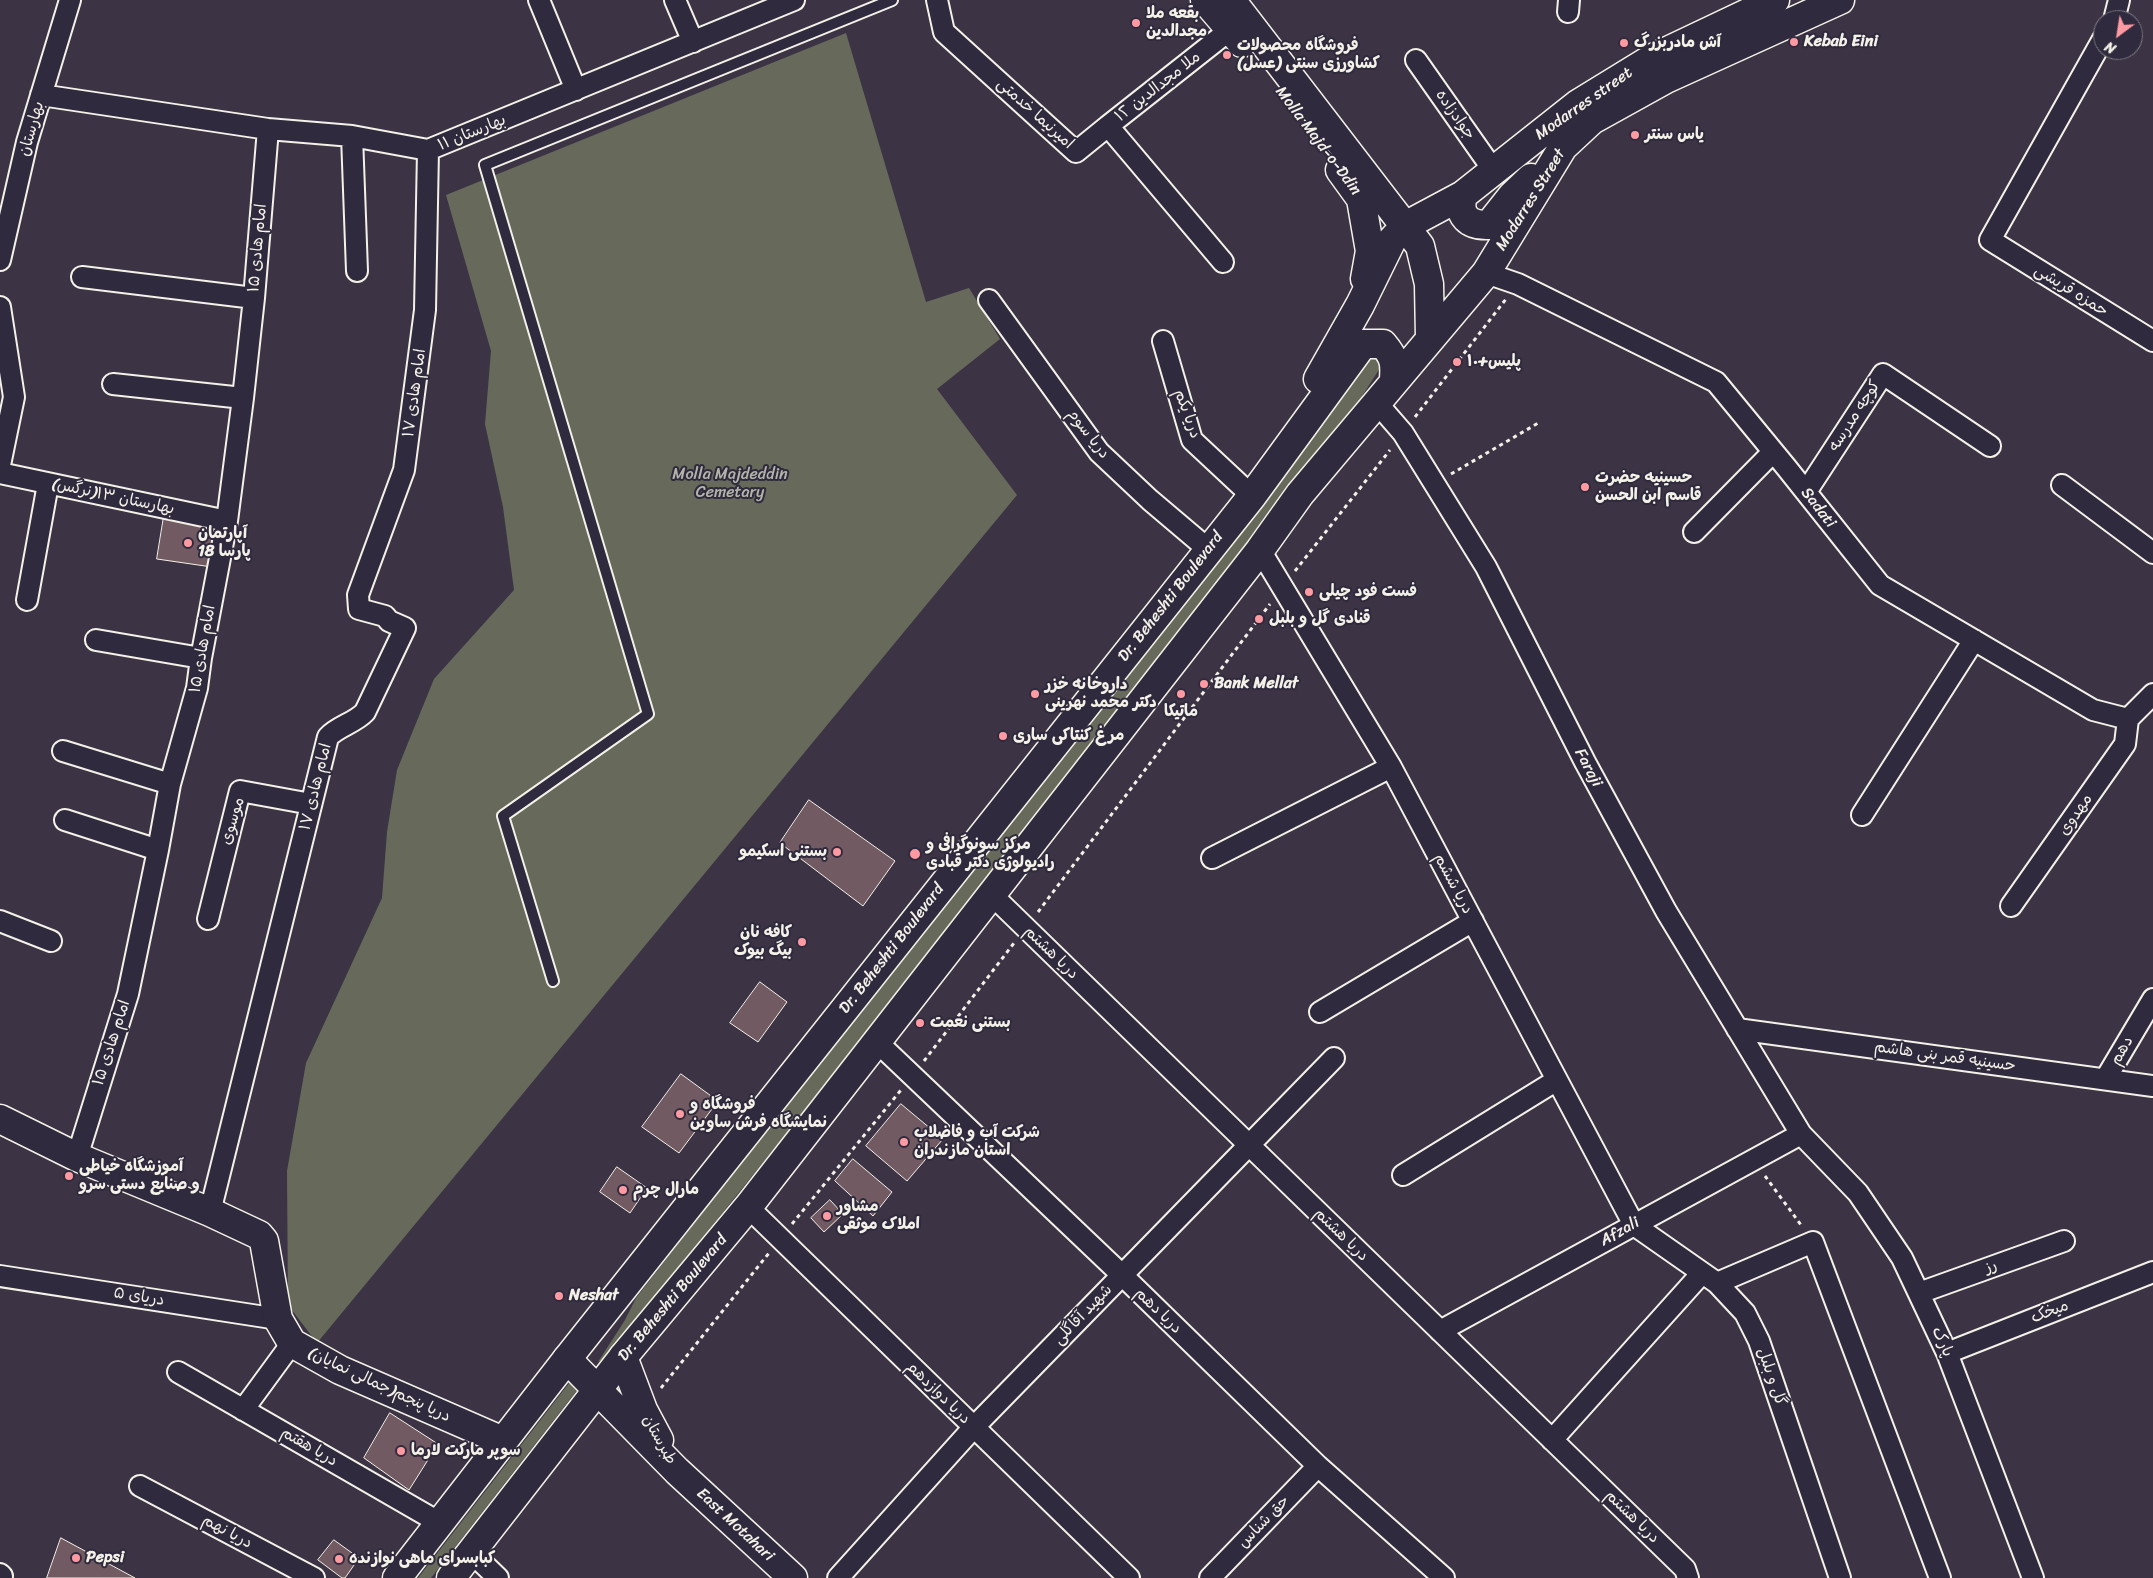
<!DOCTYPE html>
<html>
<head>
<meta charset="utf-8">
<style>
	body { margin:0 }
	#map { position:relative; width:2153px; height:1578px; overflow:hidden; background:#3c3444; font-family:Sriracha,sans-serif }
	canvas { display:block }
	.north { position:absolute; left:2093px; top:10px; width:50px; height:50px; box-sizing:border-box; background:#2f2a3d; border:1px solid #7e7a81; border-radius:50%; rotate:211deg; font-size:14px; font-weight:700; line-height:20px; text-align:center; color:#f4f1e8 }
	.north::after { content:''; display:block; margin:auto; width:18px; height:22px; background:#ff9aa2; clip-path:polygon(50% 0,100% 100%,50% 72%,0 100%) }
</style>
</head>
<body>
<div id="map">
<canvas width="2153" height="1578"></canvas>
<div class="north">N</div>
</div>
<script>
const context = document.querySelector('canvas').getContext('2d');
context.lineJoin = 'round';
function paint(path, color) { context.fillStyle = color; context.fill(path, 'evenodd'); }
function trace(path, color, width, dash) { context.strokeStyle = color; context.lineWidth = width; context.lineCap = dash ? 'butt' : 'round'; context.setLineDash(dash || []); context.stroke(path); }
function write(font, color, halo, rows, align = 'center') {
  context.font = font + ' Sriracha,"Playpen Sans Arabic",sans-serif'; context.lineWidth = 4; context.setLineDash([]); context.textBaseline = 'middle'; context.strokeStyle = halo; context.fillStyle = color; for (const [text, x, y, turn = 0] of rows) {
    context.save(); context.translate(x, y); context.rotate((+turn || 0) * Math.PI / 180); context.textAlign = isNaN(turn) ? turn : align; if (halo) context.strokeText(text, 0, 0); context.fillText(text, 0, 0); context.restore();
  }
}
const green = new Path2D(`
	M846,33L926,302L969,288L1000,339L937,389L1017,495L317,1343L288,1305L287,1171L306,1063L382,898L387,832L397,770L434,679L514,590L503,507L485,424L491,351L446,195Z
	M1371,358L1377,359L1381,363L1380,368L1300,494L605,1359L598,1362L625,1320L636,1298L1365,362Z
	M573,1378L581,1385L431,1578H418Z`);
const building = new Path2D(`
	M164,516L219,527L212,567L157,559Z
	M809,800L895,861L863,906L780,843Z
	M760,982L787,1002L758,1042L730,1023Z
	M681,1074L718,1101L679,1153L642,1127Z
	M901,1104L943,1139L907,1181L866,1146Z
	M853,1159L892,1192L873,1216L835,1181Z
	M617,1167L647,1188L630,1213L600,1192Z
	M830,1200L843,1214L824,1232L811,1218Z
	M390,1413L438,1444L409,1490L364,1458Z
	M61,1538L135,1578H47Z
	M334,1540L359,1558L345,1578H342L318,1560Z`);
const path = new Path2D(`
	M1415,417L1506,299
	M1451,474L1540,422
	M1295,571L1390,450
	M1038,912L1270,604
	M924,1061L1014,943
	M1765,1176L1801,1225
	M792,1224L901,1090
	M661,1388L769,1253`);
const lane = new Path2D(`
	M553,981L503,816L648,714L485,165L892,0`);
const street = new Path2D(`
	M539,0L576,90
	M675,0L693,42
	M937,0L944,32L1076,152L1108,126L1223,262
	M1568,12L1569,0
	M2114,20L2119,0
	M2103,39L1990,240L2153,341
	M1416,60L1494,171
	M41,95L268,129L352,136L428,150L794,0
	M1108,126L1231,29
	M352,136L357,271
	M0,260L27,142L70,0
	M1486,273L1518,284L1716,382L1786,467L1880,585L2093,710L2128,719
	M82,277L254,298
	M989,300L1099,452L1150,500L1209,550
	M0,307L14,397L0,465
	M1163,341L1192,440L1252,496
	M113,384L243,398
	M1377,403L1403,433L1486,567L1585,762L1666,911L1801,1134L1858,1193L1902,1258L1947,1353L2033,1578
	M0,473L227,521
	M2062,485L2153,553
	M1806,492L1883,374L1990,446
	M1694,532L1773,452
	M1260,550L1391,767L1634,1225L1717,1283L1745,1313L1759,1341L1840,1578
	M27,600L48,484
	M96,640L201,658
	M63,751L170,784
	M1862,815L1974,640
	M65,820L158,850
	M1212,858L1391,767
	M991,894L1685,1569L1688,1578
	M2011,906L2125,744L2128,719L2153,694
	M208,919L240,791L311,804
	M0,921L51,941
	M1320,1012L1473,921
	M1737,1029L2153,1086
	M876,1041L1122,1275L1318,1466L1444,1578
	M2106,1078L2153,999
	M77,1157L128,994L158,850L170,784L197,688L201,658L227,521L243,398L254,298L268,129
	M1403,1175L1557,1080
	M748,1207L1129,1578
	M210,1212L328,737C338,726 355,723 365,712L405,628L389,621L385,616L359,609L358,595L404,470L425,310L428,150
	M0,1276L278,1319
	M1717,1283L1813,1242L1940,1578
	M1919,1293L2064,1241
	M1440,1331L1801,1134
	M1947,1353L2153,1272
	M178,1372L440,1523
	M243,1410L292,1343
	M1552,1440L1702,1273
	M140,1486L314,1578
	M471,1552L498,1578
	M0,1574L2,1576
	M838,1578L974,1427L1334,1058
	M1210,1578L1318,1466`);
const secondary = new Path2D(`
	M0,1119L77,1157L210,1212L259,1235L264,1241L278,1319L292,1343L340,1370L503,1441
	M623,1357L643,1410L659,1440
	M567,1359L677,1471L793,1578`);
const primary = new Path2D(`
	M1205,0L1242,43
	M1231,0L1420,246L1429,284L1430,338
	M1340,170L1361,199L1370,251L1365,279
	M1463,195C1457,216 1469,226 1489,225L1512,196L1531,178
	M1318,379L1360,305L1392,240L1405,226L1463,195L1578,104L1653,58L1775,0
	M397,1578L567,1359L1252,496L1363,344H1383C1395,358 1395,363 1394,380
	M451,1578L623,1357L748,1207L1260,550L1300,494L1486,273L1563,147L1592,120L1666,79L1840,0`);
const markers = [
	[1136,23,5,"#ff9aa2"],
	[1794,42,5,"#ff9aa2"],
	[1624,43,5,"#ff9aa2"],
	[1227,55,5,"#ff9aa2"],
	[1635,135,5,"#ff9aa2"],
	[1457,362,5,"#ff9aa2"],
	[1585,487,5,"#ff9aa2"],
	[188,543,5,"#ff9aa2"],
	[1309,592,5,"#ff9aa2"],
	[1259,619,5,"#ff9aa2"],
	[1204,684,5,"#ff9aa2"],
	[1035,694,5,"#ff9aa2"],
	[1181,694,5,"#ff9aa2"],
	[1003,736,5,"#ff9aa2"],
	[837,852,5,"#ff9aa2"],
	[915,854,6,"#ff9aa2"],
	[802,942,5,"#ff9aa2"],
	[920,1023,5,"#ff9aa2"],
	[680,1114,5,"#ff9aa2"],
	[904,1142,5,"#ff9aa2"],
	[69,1176,5,"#ff9aa2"],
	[623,1190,5,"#ff9aa2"],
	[827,1216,5,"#ff9aa2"],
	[559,1296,5,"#ff9aa2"],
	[401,1451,5,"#ff9aa2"],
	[76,1558,5,"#ff9aa2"],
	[339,1559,5,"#ff9aa2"]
];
const poiNames = [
	["بقعه ملا",1146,14],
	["مجدالدين",1146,32],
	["Kebab Eini",1804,42],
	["آش مادربزرگ",1634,43],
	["فروشگاه محصولات",1237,46],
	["کشاورزی سنتی (عسل)",1237,64],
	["یاس سنتر",1645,135],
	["پلیس+١٠",1467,362],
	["حسینیه حضرت",1595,478],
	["قاسم ابن الحسن",1595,496],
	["آپارتمان",198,534],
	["پارسا 18",198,552],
	["فست فود چیلی",1319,592],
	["قنادی گل و بلبل",1269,619],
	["Bank Mellat",1214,684],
	["داروخانه خزر",1045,685],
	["دکتر محمد نهرینی",1045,703],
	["ماتیکا",1181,712,"center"],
	["مرغ کنتاکی ساری",1013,736],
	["مركز سونوگرافی و",926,845],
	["راديولوژی دكتر قبادی",926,863],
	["بستنی اسکیمو",827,852,"right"],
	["کافه نان",792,933,"right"],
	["بیگ بیوک",792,951,"right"],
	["بستنی نعمت",930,1023],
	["فروشگاه و",690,1105],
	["نمایشگاه فرش ساوین",690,1123],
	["شرکت آب و فاضلاب",914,1133],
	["استان مازندران",914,1151],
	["آموزشگاه خیاطی",79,1167],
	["و صنایع دستی سرو",79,1185],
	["مارال چرم",633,1190],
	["مشاور",837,1207],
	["املاک موثقی",837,1225],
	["Neshat",569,1296],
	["سوپر مارکت لارما",411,1451],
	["Pepsi",86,1558],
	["کبابسرای ماهی نوازنده",349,1559]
];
const streetNames = [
	["ملا مجدالدین ١٢",1158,87,-38],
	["Modarres street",1584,104,-35],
	["امیرنیما خدمتی",1035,114,42],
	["جوادزاده",1455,115,55],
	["بهارستان",32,129,-74],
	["بهارستان ۱۱",472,133,-22],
	["Molla Majd-o-Ddin",1318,141,53],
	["Modarres Street",1531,200,-58],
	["امام هادی ۱۵",258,248,-85],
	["حمزه قریشی",2071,291,32],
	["امام هادی ۱۷",415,393,-82],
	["دریا یکم",1187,414,70],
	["کوچه مدرسه",1855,416,-57],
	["دریا سوم",1088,434,52],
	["بهارستان ۱۳(نرگس)",113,497,12],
	["Sadati",1818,508,52],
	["Dr. Beheshti Boulevard",1171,597,-52],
	["امام هادی ۱۵",203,649,-80],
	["Faraji",1588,768,62],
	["امام هادی ۱۷",316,787,-76],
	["مهدوی",2076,815,-55],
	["موسوی",233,821,-73],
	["دریا ششم",1453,884,62],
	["Dr. Beheshti Boulevard",892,949,-52],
	["دریا هشتم",1051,953,44],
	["امام هادی ۱۵",112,1043,-72],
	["دهم",2122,1051,-60],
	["حسینیه قمر بنی هاشم",1945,1057,8],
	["Afzali",1620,1232,-29],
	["دریا هشتم",1341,1235,44],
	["رز",1991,1267,-20],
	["دریای ۵",139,1297,9],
	["Dr. Beheshti Boulevard",673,1298,-50],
	["دریا دهم",1158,1311,44],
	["میخک",2050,1312,-21],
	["شهید آقاگلی",1083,1315,-46],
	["پارک",1942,1342,66],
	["گل و بلبل",1771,1377,71],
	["دریا پنجم(جمالی نمایان)",379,1385,25],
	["دریا دوازدهم",938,1393,44],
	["طبرستان",659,1440,61],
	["دریا هقتم",309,1447,30],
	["دریا هشتم",1632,1517,44],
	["حق شناس",1264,1522,-46],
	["East Motahari",735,1525,43],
	["دریا نهم",227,1532,28]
];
const parkNames = [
	["Molla Majdeddin",730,475],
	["Cemetary",730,493]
];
paint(green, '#676a5b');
paint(building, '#715a61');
trace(building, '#f4f1e8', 1);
trace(lane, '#f4f1e8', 14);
trace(street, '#f4f1e8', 24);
trace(secondary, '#f4f1e8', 31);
trace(primary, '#f4f1e8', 31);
trace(path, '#f4f1e8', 3, [4, 4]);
trace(lane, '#2f2a3d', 10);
trace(street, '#2f2a3d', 20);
trace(secondary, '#2f2a3d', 28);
trace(primary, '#2f2a3d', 28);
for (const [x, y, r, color] of markers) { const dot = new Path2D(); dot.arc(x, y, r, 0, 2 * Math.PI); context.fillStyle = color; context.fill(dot); trace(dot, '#2f2a3d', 2); }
write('bold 16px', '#f4f1e8', '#2f2a3d', poiNames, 'left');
write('16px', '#f4f1e8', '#2f2a3d', streetNames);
write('16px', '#b5b4a9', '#2f2a3d', parkNames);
</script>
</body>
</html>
